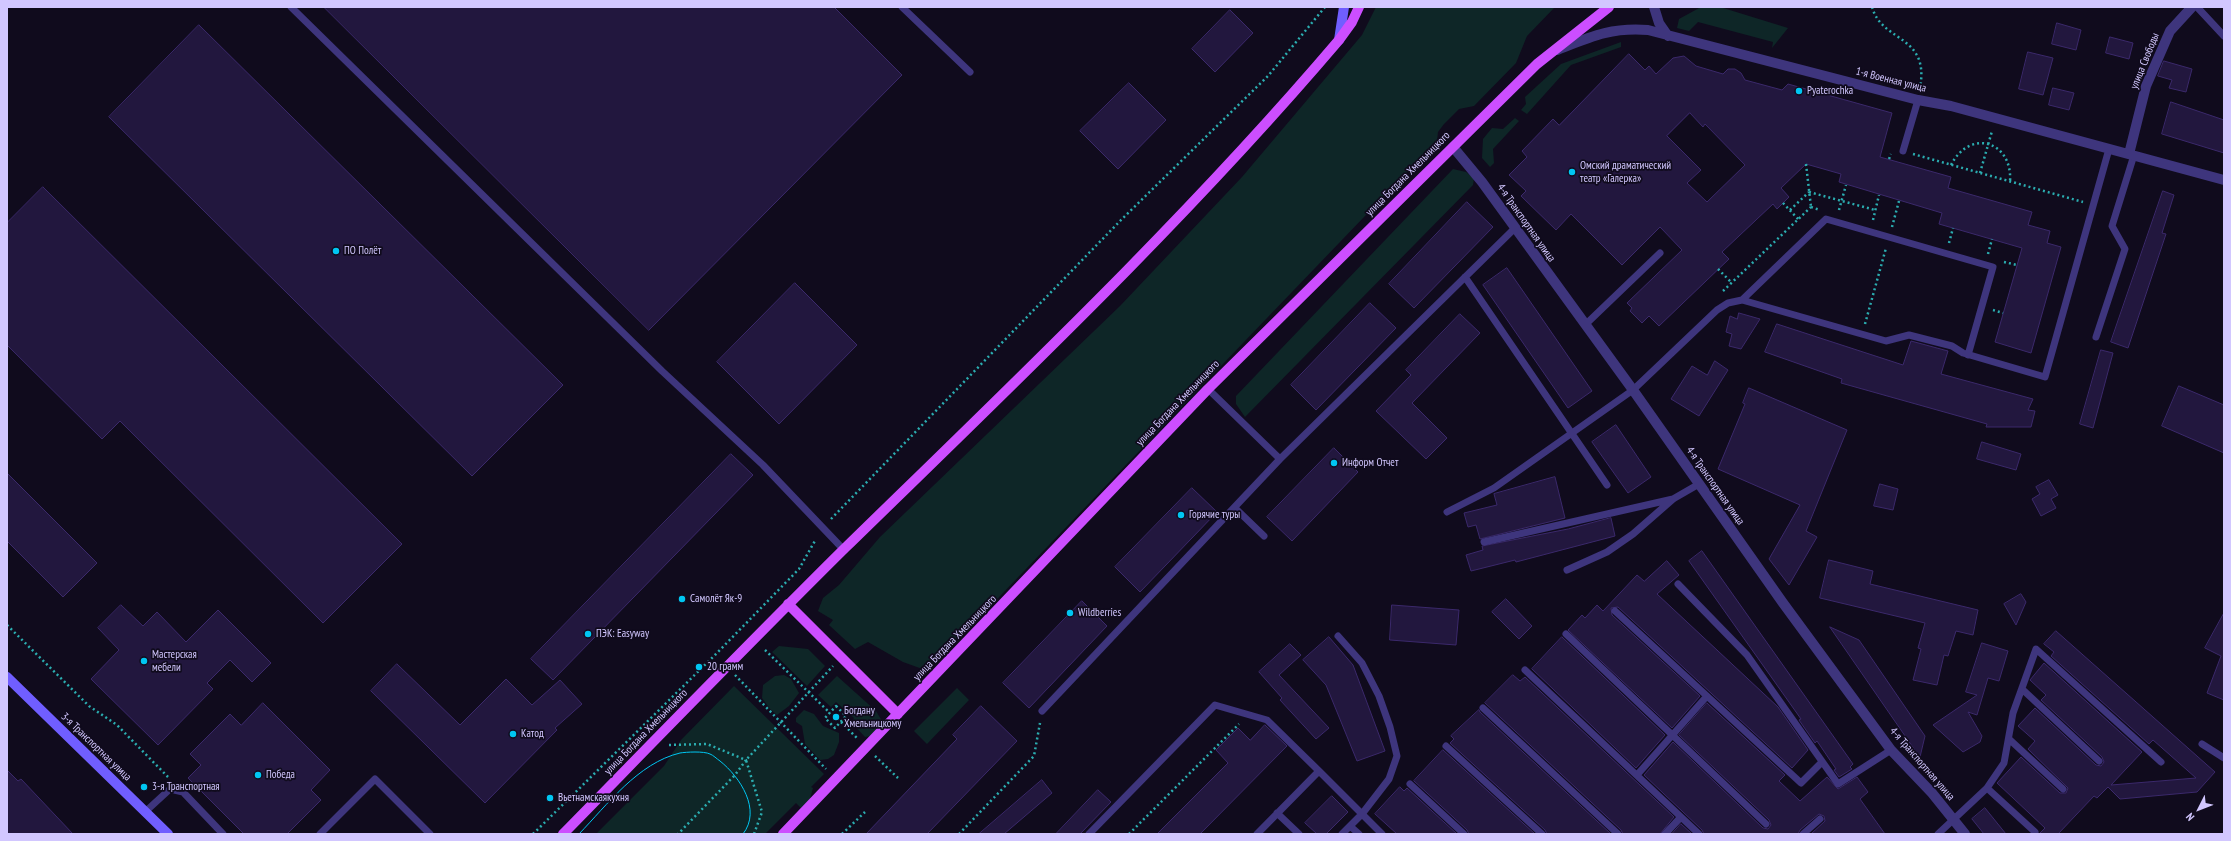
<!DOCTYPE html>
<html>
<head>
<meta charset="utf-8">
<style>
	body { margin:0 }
	#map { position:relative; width:2231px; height:841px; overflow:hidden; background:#100b1d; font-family:"PT Sans Narrow",sans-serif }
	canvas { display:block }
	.frame { position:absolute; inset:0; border:8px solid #d2c7ff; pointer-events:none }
	.north { position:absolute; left:2179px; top:789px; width:40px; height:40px; -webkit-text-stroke:3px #100b1d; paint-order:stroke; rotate:228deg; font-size:11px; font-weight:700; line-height:16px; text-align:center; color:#d2c7ff }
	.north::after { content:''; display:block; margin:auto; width:14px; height:18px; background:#d2c7ff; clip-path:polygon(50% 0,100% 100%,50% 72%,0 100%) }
</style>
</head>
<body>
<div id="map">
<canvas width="2231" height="841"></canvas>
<div class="frame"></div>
<div class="north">N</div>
</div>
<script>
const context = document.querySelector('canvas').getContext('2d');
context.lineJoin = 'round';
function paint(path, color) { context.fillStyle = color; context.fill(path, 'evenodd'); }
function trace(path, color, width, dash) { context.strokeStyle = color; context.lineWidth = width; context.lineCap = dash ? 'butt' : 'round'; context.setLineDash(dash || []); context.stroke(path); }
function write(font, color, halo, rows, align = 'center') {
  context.font = font + ' "PT Sans Narrow",sans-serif'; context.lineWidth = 3.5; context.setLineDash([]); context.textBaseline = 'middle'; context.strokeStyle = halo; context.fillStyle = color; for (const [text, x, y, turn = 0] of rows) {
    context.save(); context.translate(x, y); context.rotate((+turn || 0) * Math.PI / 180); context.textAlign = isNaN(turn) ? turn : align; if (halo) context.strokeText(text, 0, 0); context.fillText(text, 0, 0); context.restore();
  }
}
const green = new Path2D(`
	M1376,7H1555L1527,36L1516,63L1474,106L1459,109L1444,124L1438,132L1437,141L928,671L903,662L868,642L855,649L829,625L833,620L818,611L823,598L839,585L880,537L1120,306L1242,177L1362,35Z
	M1701,7H1720L1788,28L1772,48L1773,42L1698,22L1689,31L1677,28L1679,19Z
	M1621,42V47L1571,65L1527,114L1521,110L1526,104L1525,97L1561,64Z
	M1515,118L1519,121L1493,149L1494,163L1490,167L1482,158L1483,139L1492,128L1503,129Z
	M1453,169L1466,172L1474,178L1473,185L1245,417L1236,404V396Z
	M779,646L808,649L825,666L807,686L772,652Z
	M784,675L791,679L799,693L789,706L777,715L770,709L762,698L763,685L775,676Z
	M837,676L876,711L882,721C879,730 875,736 865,737L851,722L854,718L836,702L831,707L818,695Z
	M734,686L824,774L811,787L813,788L810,799L801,808L796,803L765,834H596L664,766L681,740Z
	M957,688L969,700L927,744L914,731Z
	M804,710L814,714L823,726L839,733V742L834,755L828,759L820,760L805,744L802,726L796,722V718Z`);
const building = new Path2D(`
	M324,7H834L902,75L649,330Z
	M1230,10L1253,33L1215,72L1192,49Z
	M2057,23L2081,30L2076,50L2052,44Z
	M199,25L563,385L472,476L109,117Z
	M2110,37L2133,43L2129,59L2106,53Z
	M2028,52L2053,58L2043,95L2019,89Z
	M1629,54L1645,70L1649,66L1656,74L1673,58L1684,56L1696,66L1723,74L1728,69H1735L1741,73L1745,80L1782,90L1788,84L1892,113L1880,157L1951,177L1948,188L2032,212L2028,225L2050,231L2047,243L2061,247L2031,353L1995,342L2022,248L1939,224L1942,213L1839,182L1841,174L1806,164L1781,188L1789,197L1777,209L1773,204L1722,252L1729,259L1659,326L1649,316L1642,323L1630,311L1632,308L1627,303L1682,250L1660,227L1622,265L1571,214L1556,230L1521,196L1526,191L1509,175L1527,157L1522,151L1553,119L1559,125ZM1690,113L1703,127L1705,124L1745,165L1707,202L1687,183L1701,170L1667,136Z
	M2164,61L2192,69L2186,92L2169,88L2172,80L2158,76Z
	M1129,83L1166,120L1118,169L1080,131Z
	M2053,88L2074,93L2069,110L2049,105Z
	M2171,102L2224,120V153L2162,134Z
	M43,187L402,544L323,623L120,421L102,439L7,345V223Z
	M2163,191L2174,195L2162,233L2166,234L2128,348L2111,342Z
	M1467,202L1493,227L1414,308L1389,284Z
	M1507,268L1592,391L1568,408L1483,285Z
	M795,283L857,345L779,424L717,362Z
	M1370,303L1396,328L1316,410L1291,385Z
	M1739,313L1760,319L1741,349L1729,346L1732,334L1726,332L1730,316L1737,319Z
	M1460,314L1480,333L1412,403L1447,438L1426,459L1376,411L1411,375L1406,370Z
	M1777,324L1903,365L1911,341L1948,351L1941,374L2033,399L2028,410L2035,411L2031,427H1986L1987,424L1841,383L1842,379L1765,352Z
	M2101,350L2113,353L2093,428L2080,424Z
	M1715,361L1728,370L1699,416L1671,399L1692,366L1707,375Z
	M2179,386L2224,405V453L2162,426Z
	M1749,388L1847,430L1806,531L1817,537L1789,585L1769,559L1800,505L1718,469L1745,404L1743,403Z
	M1616,425L1651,477L1628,493L1592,442Z
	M1982,442L2021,454L2016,470L1977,459Z
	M1334,448L1358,472L1292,541L1267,517Z
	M731,454L753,475L553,680L531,659Z
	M7,473L97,563L63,597L7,541Z
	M1555,477L1565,518L1480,539L1476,525L1468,527L1464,513L1497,505L1494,494Z
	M2049,480L2058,495L2051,499L2056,508L2041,516L2032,499L2040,494L2036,487Z
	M1880,484L1898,489L1893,510L1874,506Z
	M1192,488L1217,512L1140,592L1115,567Z
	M1611,518L1615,536L1516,562L1515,560L1471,571L1466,555L1483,550L1482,546L1568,529Z
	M1702,551L1853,764L1850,767L1852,769L1839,777L1834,770L1836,769L1817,741L1815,743L1799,720L1801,719L1689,561Z
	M1829,560L1873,571L1870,584L1978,610L1973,635L1956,631L1948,656L1944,655L1937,685L1913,680L1921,649L1918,648L1925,623L1820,598Z
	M1667,561L1679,575L1657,594L1778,707L1808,750L1792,768L1618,607L1611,608L1612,615L1700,696L1672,728L1568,630L1582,615L1585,618L1597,605L1603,611L1637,575L1644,581Z
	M2021,594L2026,602L2016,625L2004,604Z
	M1506,599L1532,626L1519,639L1492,612Z
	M1082,601L1107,626L1029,708L1003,683Z
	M121,605L143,626L157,612L186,642L218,610L271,663L252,682L230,660L207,683L213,689L158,745L91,679L119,650L98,628Z
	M1392,605L1459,610L1456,645L1390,640Z
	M2224,613V700L2207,693L2221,656L2205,648Z
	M1830,627L1859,640L1925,736L1920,757Z
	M2056,631L2215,772L2197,792L2120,799L2108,787L2097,798L2094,796L2058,834H2039L2045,828L1997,783L2021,757L2060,793H2066L2068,788L2028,749L2035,741L2018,726L2035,708L2096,765L2101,766L2104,762L2102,757L2041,700L2046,695L2030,680L2044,663L2142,752L2111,785L2196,778L2153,740L2149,744L2051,656L2054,652L2044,644Z
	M1329,637L1353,665L1385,751L1357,761L1326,685L1303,660Z
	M1562,637L1665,735L1636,768L1532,669Z
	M1982,643L2008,651L1999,681L1988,678L1977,715L1968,712L1982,736L1980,742L1963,752L1933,725L1977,695L1966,692Z
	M1290,644L1301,655L1279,675L1329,728L1316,739L1280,700L1282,698L1259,672Z
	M397,664L460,725L506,679L532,705L560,680L582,704L555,728L557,730L485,803L371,691Z
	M1513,675L1520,681L1525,677L1674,817L1660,834H1623L1621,830L1485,703Z
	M263,703L330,770L311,790L321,800L287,834H244L188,778L201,765L190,754L230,714L241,725Z
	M1707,703L1785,775L1779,781L1800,801L1827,777L1838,789L1857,777L1868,792L1860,799L1885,834H1811L1825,821L1824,816L1819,814L1800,830L1798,834H1704L1702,830L1644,775L1673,742L1763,828L1768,829L1771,825L1769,820L1679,735Z
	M981,706L1017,741L927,834H866L957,739L953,735Z
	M1479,710L1480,712L1611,834H1547L1545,830L1450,743L1454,739L1451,736Z
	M1265,725L1287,746L1200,834H1157L1228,763L1216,750L1238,728L1250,740Z
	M1443,750L1535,834H1469L1467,830L1414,781Z
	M7,770L18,781L21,779L73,834H7Z
	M1042,780L1052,793L1004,834H979Z
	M1400,787L1404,791L1407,788L1457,834H1397L1375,814Z
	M1098,790L1111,802L1080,834H1056Z
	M1332,796L1348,812L1326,834H1317L1305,823Z
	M1985,808L2006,834H1984L1972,819Z
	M1681,824L1692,834H1672Z`);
const path = new Path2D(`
	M1872,7C1882,43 1930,34 1920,88
	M1913,154L2083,202
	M1889,159L1891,154
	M1806,164L1811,207
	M1951,165C1970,128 2013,141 2010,182
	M1980,173L1992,131
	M1809,192L1875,210
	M1783,203L1798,219
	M1811,207L1820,210
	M1790,210L1809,192
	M1839,210L1846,185
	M1873,220L1879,195
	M1892,227L1899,201
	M1949,243L1953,228
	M1988,254L1992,239
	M2004,262L2017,265
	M1718,269L1732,283
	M1723,291L1811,207
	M1993,310L2003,313
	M1865,324L1886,248
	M831,519L1121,220L1268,76L1325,7
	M7,625L89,706L117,725L168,777
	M765,650L830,713
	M735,675L826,769
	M836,706L846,716L835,728L825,718Z
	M841,722L857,738
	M669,745L707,744L746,760L735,775L678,834
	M875,756L898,778
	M533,834L716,654L799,569L816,539
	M754,834L762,812L746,760L833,666
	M842,834L865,812
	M959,834L1034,756L1040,723
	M1129,834L1239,724`);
const service = new Path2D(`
	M291,7L662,371L763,465L844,550
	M902,7L970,72
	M2197,7L2224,36
	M1903,151L1918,100
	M1465,277L1607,485
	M1742,300L1826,219L1993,267L1968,355
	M1585,325L1660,253
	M2096,337L2125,249L2112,226L2134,155
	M1208,389L1280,459
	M1235,508L1264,536
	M1447,512L1494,488L1633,390L1717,310L1728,303L1742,300L1886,341L1909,335L1952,346L1963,353L2045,377L2109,149
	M1484,542L1673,499
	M1567,570L1607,552L1633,534L1673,499L1699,484
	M1678,584L1747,655L1838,784L1891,750
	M1615,611L1801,783L1822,762
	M1566,634L1766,824
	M1338,636L1362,663L1379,696L1390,727L1397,756L1389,779L1362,814L1342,834
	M1525,670L1681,817L1665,834
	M2022,689L2099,761
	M1483,708L1618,834
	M1042,711L1280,459L1514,229
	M2009,739L2063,789
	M2202,744L2224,758
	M1446,746L1542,834
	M1637,775L1707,696
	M1410,784L1464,834
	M1987,788L2035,832
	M145,812L170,789L183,792L223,834
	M1277,813L1299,834
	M1681,817L1699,834
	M1350,826L1359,834
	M320,834L375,779L430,834
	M1089,834L1215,705L1267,720L1319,771
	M1257,834L1319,771L1382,834
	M1803,834L1820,819
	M1938,834L1987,788L2004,763L2013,713L2036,649L2161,762`);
const minor = new Path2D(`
	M1654,7L1659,23L1668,36
	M1557,50C1590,37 1611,27 1648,30L1918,100L1951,106L2224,180
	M1453,147L1482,182L1633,390L1783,603L1891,750L1932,793L1965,834
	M2129,154L2146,86L2170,31L2192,7`);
const secondary = new Path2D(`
	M1339,40L1344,7
	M7,677L168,834`);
const primary = new Path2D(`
	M788,604L898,714
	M563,834C657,738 750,642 845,548C1014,383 1186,220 1339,40L1352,22L1359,7
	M783,834L1208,389L1537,64L1609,7`);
const tram = new Path2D(`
	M579,834C607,805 638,763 680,753C686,752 704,751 710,754C713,755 717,759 720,761C740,777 762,810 743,834`);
const markers = [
	[1799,91,4,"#00c6f2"],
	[1572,172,4,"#00c6f2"],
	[336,251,4,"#00c6f2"],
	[1334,463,4,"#00c6f2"],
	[1181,515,4,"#00c6f2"],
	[682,599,4,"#00c6f2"],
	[1070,613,4,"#00c6f2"],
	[588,634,4,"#00c6f2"],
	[144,661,4,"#00c6f2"],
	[699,667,4,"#00c6f2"],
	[836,717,4,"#00c6f2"],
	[513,734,4,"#00c6f2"],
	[258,775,4,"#00c6f2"],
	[144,787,4,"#00c6f2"],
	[550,798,4,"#00c6f2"]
];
const streetNames = [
	["улица Свободы",2145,61,-68],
	["1-я Военная улица",1891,80,14],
	["улица Богдана Хмельницкого",1408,174,-45],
	["4-я Транспортная улица",1526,223,55],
	["улица Богдана Хмельницкого",1178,403,-46],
	["4-я Транспортная улица",1715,486,55],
	["улица Богдана Хмельницкого",955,638,-46],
	["улица Богдана Хмельницкого",646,732,-46],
	["3-я Транспортная улица",96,747,44],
	["4-я Транспортная улица",1922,764,49]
];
const poiNames = [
	["Pyaterochka",1807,91],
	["Омский драматический",1580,166],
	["театр «Галерка»",1580,179],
	["ПО Полёт",344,251],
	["Информ Отчет",1342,463],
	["Горячие туры",1189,515],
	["Самолёт Як-9",690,599],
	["Wildberries",1078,613],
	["ПЭК: Easyway",596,634],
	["Мастерская",152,655],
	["мебели",152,668],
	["20 грамм",707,667],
	["Богдану",844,711],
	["Хмельницкому",844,724],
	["Катод",521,734],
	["Победа",266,775],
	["3-я Транспортная",152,787],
	["Вьетнамскаякухня",558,798]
];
paint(green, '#0e2627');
paint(building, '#22173e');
trace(building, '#3b296b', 1);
trace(path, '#2badb0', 2.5, [2, 3]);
trace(service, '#3e357d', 7);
trace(minor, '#3e357d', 10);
trace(secondary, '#705eff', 10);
trace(primary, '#cc4eff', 10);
trace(tram, '#00c6f2', 1);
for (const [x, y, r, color] of markers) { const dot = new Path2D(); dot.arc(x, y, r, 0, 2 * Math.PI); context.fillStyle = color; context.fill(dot); trace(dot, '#100b1d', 1.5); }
write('11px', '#d2c7ff', '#100b1d', streetNames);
write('11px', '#d2c7ff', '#100b1d', poiNames, 'left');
</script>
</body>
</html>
